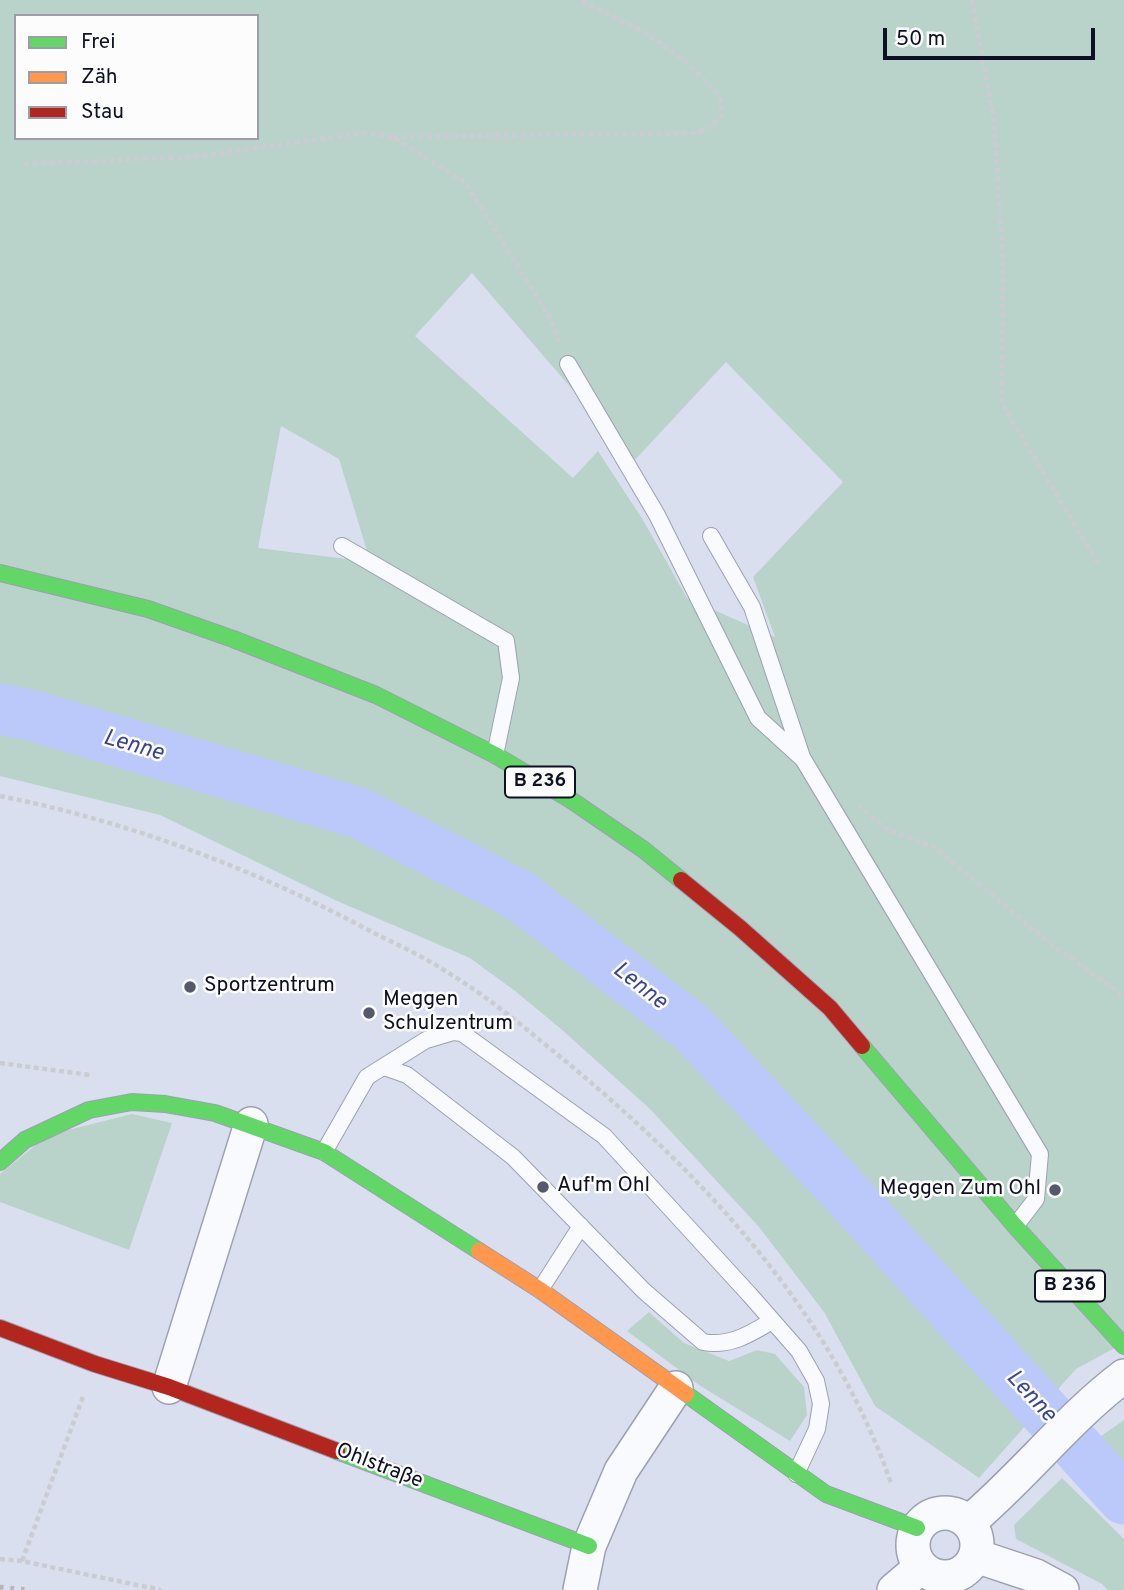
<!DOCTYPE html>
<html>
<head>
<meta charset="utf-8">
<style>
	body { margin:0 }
	#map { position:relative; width:1124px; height:1590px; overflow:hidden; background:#dadff0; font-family:Overpass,sans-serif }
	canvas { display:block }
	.legend { position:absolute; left:14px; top:14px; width:245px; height:126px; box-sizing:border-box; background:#fcfcfc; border:2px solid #9d9ea5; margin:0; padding:9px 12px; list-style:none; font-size:21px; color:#0e1123 }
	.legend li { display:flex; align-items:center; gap:14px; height:35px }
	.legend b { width:35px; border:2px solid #9d9ea5 }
	.scale { position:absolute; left:883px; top:28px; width:212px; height:32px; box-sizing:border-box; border:4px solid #0e1123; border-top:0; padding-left:9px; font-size:21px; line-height:24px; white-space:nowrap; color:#0e1123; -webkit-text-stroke:5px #fcfcfc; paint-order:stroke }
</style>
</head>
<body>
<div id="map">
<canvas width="1124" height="1590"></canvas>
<ul class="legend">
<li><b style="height:9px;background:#63d668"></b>Frei</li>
<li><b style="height:9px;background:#ff974d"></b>Zäh</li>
<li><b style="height:9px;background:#b3261e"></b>Stau</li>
</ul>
<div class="scale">50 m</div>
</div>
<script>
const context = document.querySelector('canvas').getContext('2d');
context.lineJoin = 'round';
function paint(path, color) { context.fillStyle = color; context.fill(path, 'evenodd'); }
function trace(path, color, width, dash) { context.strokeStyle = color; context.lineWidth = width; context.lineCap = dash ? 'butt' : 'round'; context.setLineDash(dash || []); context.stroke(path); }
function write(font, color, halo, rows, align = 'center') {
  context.font = font + ' Overpass,sans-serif'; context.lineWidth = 5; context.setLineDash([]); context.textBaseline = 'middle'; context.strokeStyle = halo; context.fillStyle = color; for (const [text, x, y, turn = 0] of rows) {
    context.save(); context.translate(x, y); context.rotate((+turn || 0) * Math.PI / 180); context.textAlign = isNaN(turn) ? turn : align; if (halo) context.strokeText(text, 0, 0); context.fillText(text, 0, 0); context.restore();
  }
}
const green = new Path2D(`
	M0,0H1124V1343L1076,1369L979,1478L875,1406L824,1312L759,1227L650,1109L561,1029L515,991L470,958L337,901L160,815L0,776ZM16,16H257V138H16ZM472,273L634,461L726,362L843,482L753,577L775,637L687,598L643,520L598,451L573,478L415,336ZM281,426L339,459L367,551L493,627L490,638L347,559L258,548Z
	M132,1114L172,1123L129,1250L0,1202V1174L48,1135Z
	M649,1312L684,1343L729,1361L757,1350L775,1354L804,1387L807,1415L790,1441L699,1385L627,1331Z
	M1124,1420V1477L1090,1444Z
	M1062,1478L1124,1539V1590H1108L1102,1584L1016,1539L1014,1525Z`);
const river = new Path2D(`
	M0,709L30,715L359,813L519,895L691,1027L846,1193L1124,1499`);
const path = new Path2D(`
	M972,0L994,120L1003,265L1002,404L1099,565
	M393,137L695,133L711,127L722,115L720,96L684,60L644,32L579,0
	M24,164L193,157L362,133L393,137L465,182L550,318L560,344
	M0,796C131,822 257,870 374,933C398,945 424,957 447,972C490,998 530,1032 569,1064C705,1177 832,1313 891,1483
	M858,805L886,829L934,847L1052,945L1124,996
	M0,1063L90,1075
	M0,1559L22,1561L161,1590
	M22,1561L84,1394`);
const lane = new Path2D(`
	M568,364L657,515L758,718L803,759L1040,1154L1036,1199L1016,1225
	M711,536L752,607L802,757
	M342,546L506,641L511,678L495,755
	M384,1067L407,1075L513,1157L644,1291L703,1342C730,1347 750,1334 772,1321
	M324,1152L367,1077L426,1040L453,1032L462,1033L604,1136L749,1294L799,1351L816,1381L821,1404L817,1429L796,1474
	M540,1290L581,1226`);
const street = new Path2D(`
	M169,1387L251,1124
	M913 1545a32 32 0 1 1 64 0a32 32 0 1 1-64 0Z
	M968,1523C1023,1477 1067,1419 1124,1376
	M976,1556L1036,1576L1062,1590
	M580,1590L589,1546L621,1471L676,1388
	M894,1590L921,1567`);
const fast = new Path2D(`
	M0,573L148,609L233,639L376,695L495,755L571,800L644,850L681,880
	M862,1046L1015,1226L1124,1346
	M0,1162L25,1140L89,1110L132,1102L165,1104L215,1113L324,1152L479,1251
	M686,1394L826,1494L917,1528
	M337,1451L589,1546`);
const slow = new Path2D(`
	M479,1251L540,1290L686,1394`);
const jam = new Path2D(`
	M681,880L740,928L830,1008L862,1046
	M0,1328L95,1364L169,1387L337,1451`);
const rail = new Path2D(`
	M0,1587L28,1590`);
const markers = [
	[190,987,7,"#55596b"],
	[369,1013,7,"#55596b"],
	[543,1187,7,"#55596b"],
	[1055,1190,7,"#55596b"]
];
const shields = [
	[540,782,70],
	[1070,1286,70]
];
const shieldNames = [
	["B 236",540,782],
	["B 236",1070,1286]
];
const poiNames = [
	["Sportzentrum",204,987],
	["Meggen",383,1001],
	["Schulzentrum",383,1025],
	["Auf'm Ohl",557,1187],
	["Meggen Zum Ohl",1041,1190,"right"]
];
const streetNames = [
	["Ohlstraße",379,1467,21]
];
const waterNames = [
	["Lenne",133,747,16],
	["Lenne",639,987,38],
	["Lenne",1030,1397,47]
];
paint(green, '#b9d3ca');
trace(river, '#bbc9fa', 51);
trace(lane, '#9ca0b0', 18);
trace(street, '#9ca0b0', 36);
trace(fast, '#9ca0b0', 18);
trace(slow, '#9ca0b0', 18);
trace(jam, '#9ca0b0', 18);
trace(path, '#cbccd1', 4.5, [5, 3.5]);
trace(lane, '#f9fafd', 16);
trace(street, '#f9fafd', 33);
trace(fast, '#63d668', 16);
trace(slow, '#ff974d', 16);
trace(jam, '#b3261e', 16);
trace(rail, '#b5b5ba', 5, [3.5, 7]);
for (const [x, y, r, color] of markers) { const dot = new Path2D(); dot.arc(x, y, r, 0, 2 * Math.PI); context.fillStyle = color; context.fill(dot); trace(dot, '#fcfcfc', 2.5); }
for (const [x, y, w] of shields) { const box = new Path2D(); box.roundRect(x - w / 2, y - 15.5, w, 31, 5); context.fillStyle = '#fcfcfc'; context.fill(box); trace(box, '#0e1123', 2); }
write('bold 19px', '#0e1123', null, shieldNames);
write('21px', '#0e1123', '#fcfcfc', poiNames, 'left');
write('21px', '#0e1123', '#fcfcfc', streetNames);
write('italic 23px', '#39458e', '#fcfcfc', waterNames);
</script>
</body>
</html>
